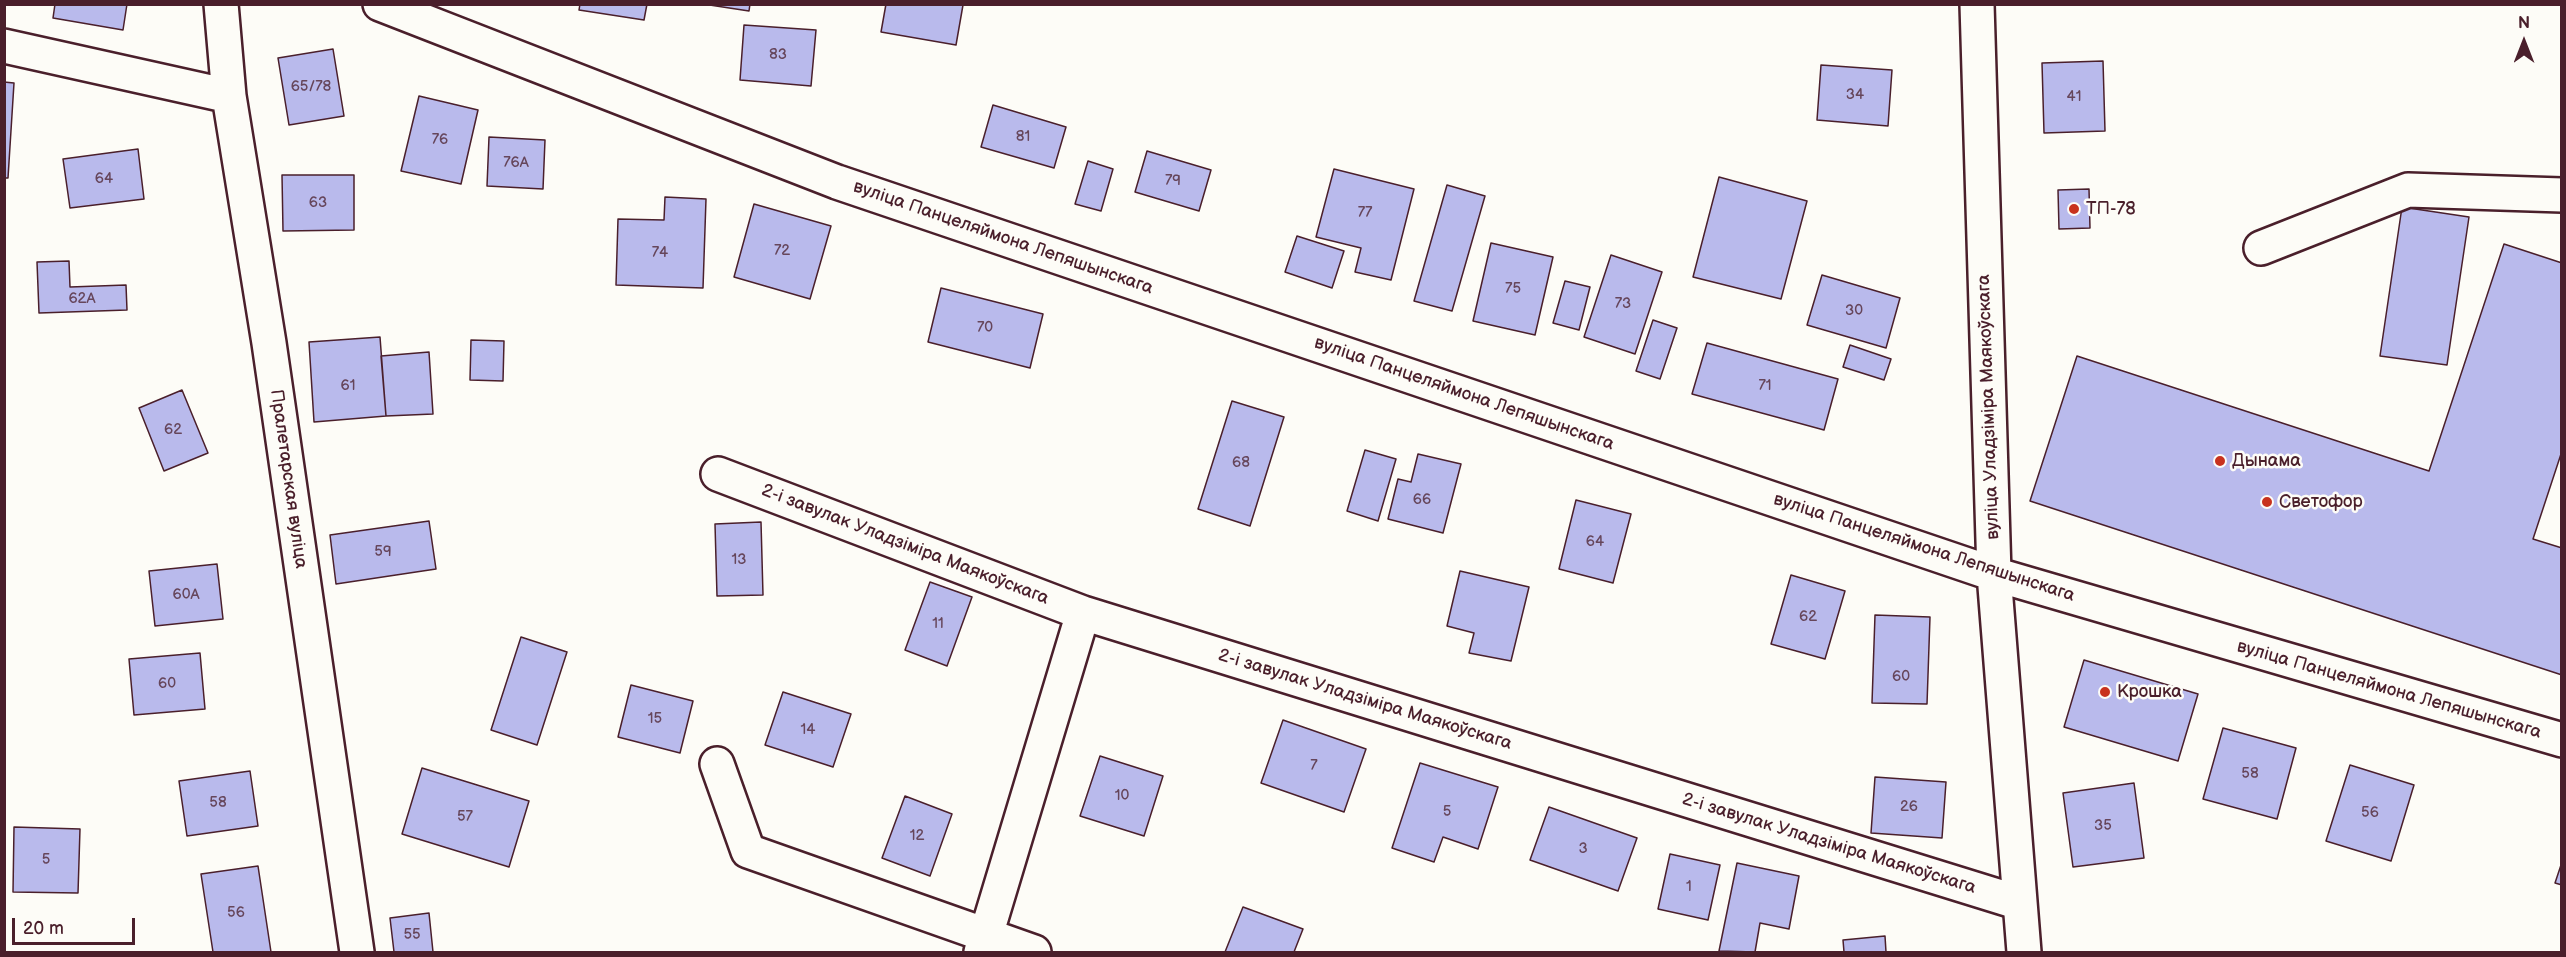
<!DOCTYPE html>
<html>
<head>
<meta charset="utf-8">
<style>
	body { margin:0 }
	#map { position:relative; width:2566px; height:957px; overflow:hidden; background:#fdfcf7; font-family:"Balsamiq Sans",sans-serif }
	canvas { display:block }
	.frame { position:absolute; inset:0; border:6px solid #4a1f2b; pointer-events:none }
	.north { position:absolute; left:2494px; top:12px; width:60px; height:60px; -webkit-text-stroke:4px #fdfcf7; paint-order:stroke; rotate:0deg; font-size:16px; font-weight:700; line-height:24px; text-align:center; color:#4a1f2b }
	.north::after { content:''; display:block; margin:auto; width:21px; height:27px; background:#4a1f2b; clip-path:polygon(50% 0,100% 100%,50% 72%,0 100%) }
	.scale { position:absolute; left:12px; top:918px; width:123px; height:27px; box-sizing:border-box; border:3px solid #4a1f2b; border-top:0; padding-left:8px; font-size:18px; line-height:21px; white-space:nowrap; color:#4a1f2b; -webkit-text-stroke:4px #fdfcf7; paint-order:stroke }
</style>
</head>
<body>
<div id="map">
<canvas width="2566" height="957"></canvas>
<div class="frame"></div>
<div class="north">N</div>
<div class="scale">20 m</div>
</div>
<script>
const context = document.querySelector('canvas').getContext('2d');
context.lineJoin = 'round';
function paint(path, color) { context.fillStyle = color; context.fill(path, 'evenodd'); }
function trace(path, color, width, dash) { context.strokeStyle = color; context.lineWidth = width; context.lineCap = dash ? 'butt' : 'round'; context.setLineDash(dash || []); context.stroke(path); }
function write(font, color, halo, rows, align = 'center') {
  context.font = font + ' "Balsamiq Sans",sans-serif'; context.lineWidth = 5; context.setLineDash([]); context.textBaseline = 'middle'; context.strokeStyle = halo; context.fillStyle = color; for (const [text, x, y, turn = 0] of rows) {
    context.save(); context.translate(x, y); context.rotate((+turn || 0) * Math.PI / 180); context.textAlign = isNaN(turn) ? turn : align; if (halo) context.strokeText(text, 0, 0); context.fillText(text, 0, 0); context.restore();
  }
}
const building = new Path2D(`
	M55,4H127L123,30L53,18Z
	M580,4H647L644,20L579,10Z
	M703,4H750L749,11Z
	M886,4L963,5L956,45L881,32Z
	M744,25L816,30L811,86L740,80Z
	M333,49L344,116L289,125L278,58Z
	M2103,61L2105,131L2044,133L2042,63Z
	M1821,65L1892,70L1888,126L1817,120Z
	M4,82L14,83L8,178H4Z
	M419,96L478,110L461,184L401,171Z
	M993,105L1066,127L1054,168L981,147Z
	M489,137L545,140L543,189L487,186Z
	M138,149L144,199L70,208L63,159Z
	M1147,151L1211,170L1199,211L1135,192Z
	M1088,161L1113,169L1101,211L1075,204Z
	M1334,169L1414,189L1391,280L1355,272L1361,248L1316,237Z
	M282,175H354V230L283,231Z
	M1719,177L1807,201L1781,299L1693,277Z
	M1447,185L1485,196L1452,311L1414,301Z
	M2089,189L2090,228L2059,229L2058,190Z
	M665,197L706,199L703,288L616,285L618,219L664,220Z
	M754,204L831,226L810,299L734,277Z
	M2402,207L2469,217L2447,365L2380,356Z
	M1297,236L1344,251L1332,288L1285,272Z
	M1491,243L1553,257L1535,335L1473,321Z
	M2504,244L2562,263V451L2533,539L2562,548V675L2030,501L2077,356L2429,471Z
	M1611,255L1662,272L1635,354L1584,337Z
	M69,261L70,287L126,285L127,310L39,313L37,262Z
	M1822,275L1900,298L1886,348L1807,325Z
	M1565,281L1590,287L1579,330L1553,323Z
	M941,288L1043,314L1030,368L928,342Z
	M1653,320L1677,328L1660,379L1636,371Z
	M380,337L386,416L314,422L309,342Z
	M471,340L504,341L503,381L470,380Z
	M1707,343L1838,379L1824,430L1692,394Z
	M1850,345L1891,359L1884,380L1843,367Z
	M429,352L433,414L386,416L381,356Z
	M182,390L208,453L164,471L139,408Z
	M1232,401L1284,417L1250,526L1198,509Z
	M1365,450L1396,459L1378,521L1347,511Z
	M1418,454L1461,464L1443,533L1388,519L1398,479L1411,482Z
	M1576,500L1631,514L1613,583L1559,569Z
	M429,521L436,569L336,584L330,535Z
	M761,522L763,595L717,596L715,524Z
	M217,564L223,619L155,626L149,571Z
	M1460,571L1529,587L1511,661L1469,653L1474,633L1447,626Z
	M1791,575L1845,591L1825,659L1771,644Z
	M930,582L972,597L947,666L905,650Z
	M1875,615L1930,617L1927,704L1872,703Z
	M521,637L567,652L537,745L491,730Z
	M200,653L205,709L134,715L129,659Z
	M2084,660L2198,694L2178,761L2064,727Z
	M631,685L693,701L680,753L618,737Z
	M783,692L851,714L833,767L765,745Z
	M1283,720L1366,749L1344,812L1261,783Z
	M2223,728L2296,748L2277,819L2203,799Z
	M1100,756L1163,776L1144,836L1080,816Z
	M1420,763L1498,787L1478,849L1443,837L1434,862L1392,848Z
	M2350,765L2414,785L2391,861L2326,841Z
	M422,768L529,801L509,867L402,834Z
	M250,771L258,826L187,836L179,781Z
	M1875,777L1946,782L1942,838L1871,833Z
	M2134,783L2144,858L2073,867L2063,793Z
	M905,796L952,814L930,876L882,858Z
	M1549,807L1637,838L1618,891L1530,860Z
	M14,827L80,829L78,893L13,892Z
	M1670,854L1720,865L1708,920L1658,909Z
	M2562,862V885L2555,883Z
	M1737,863L1799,876L1789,929L1760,923L1755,952L1719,951Z
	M258,866L271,952H213L201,874Z
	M1243,907L1303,929L1294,952H1225Z
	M429,913L433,952H394L390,918Z
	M1885,936L1886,952H1844L1843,940Z`);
const minor = new Path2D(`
	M221,4L229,96L269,343L357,952
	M380,4L837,182L1994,574L2562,740
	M1977,4L1994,574L2024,952
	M4,46L229,96
	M2261,248L2408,190L2562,195
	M718,474L1083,613L2020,903
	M717,764L748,851L1034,952
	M981,952L1083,613`);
const markers = [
	[2074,209,6,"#c8321e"],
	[2220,461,6,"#c8321e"],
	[2267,502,6,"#c8321e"],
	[2105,692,6,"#c8321e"]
];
const numberNames = [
	["83",778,55],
	["65/78",311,87],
	["34",1855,95],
	["41",2074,97],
	["81",1023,137],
	["76",440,140],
	["76А",516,163],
	["64",104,179],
	["79",1173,181],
	["63",318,203],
	["77",1365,213],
	["72",782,251],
	["74",660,253],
	["75",1513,289],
	["62А",82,299],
	["73",1623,304],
	["30",1854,311],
	["70",985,328],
	["61",348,386],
	["71",1765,386],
	["62",173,430],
	["68",1241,463],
	["66",1422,500],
	["64",1595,542],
	["59",383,552],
	["13",739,560],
	["60А",186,595],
	["62",1808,617],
	["11",938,624],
	["60",1901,677],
	["60",167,684],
	["15",655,719],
	["14",808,730],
	["7",1314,766],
	["58",2250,774],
	["10",1122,796],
	["58",218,803],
	["26",1909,807],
	["5",1447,812],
	["56",2370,813],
	["57",465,817],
	["35",2103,826],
	["12",917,836],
	["3",1583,849],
	["5",46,860],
	["1",1689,887],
	["56",236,913],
	["55",412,935]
];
const poiNames = [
	["ТП-78",2086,209],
	["Дынама",2232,461],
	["Светофор",2279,502],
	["Крошка",2117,692]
];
const streetNames = [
	["вуліца Панцеляймона Лепяшынскага",1003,238,19],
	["вуліца Панцеляймона Лепяшынскага",1464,394,19],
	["вуліца Уладзіміра Маякоўскага",1989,407,-92],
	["Пралетарская вуліца",288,479,82],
	["2-і завулак Уладзіміра Маякоўскага",905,545,21],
	["вуліца Панцеляймона Лепяшынскага",1924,548,18],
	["вуліца Панцеляймона Лепяшынскага",2389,690,16],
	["2-і завулак Уладзіміра Маякоўскага",1365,700,17],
	["2-і завулак Уладзіміра Маякоўскага",1829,844,17]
];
paint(building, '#b9baec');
trace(building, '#4a1f2b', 1.5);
trace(minor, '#4a1f2b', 38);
trace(minor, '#fdfcf7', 33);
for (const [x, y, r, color] of markers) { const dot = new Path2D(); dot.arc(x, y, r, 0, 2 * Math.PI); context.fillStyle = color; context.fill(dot); trace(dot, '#fdfcf7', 2); }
write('15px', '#66465b', null, numberNames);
write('18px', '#4a1f2b', '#fdfcf7', poiNames, 'left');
write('18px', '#4a1f2b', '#fdfcf7', streetNames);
</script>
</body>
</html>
